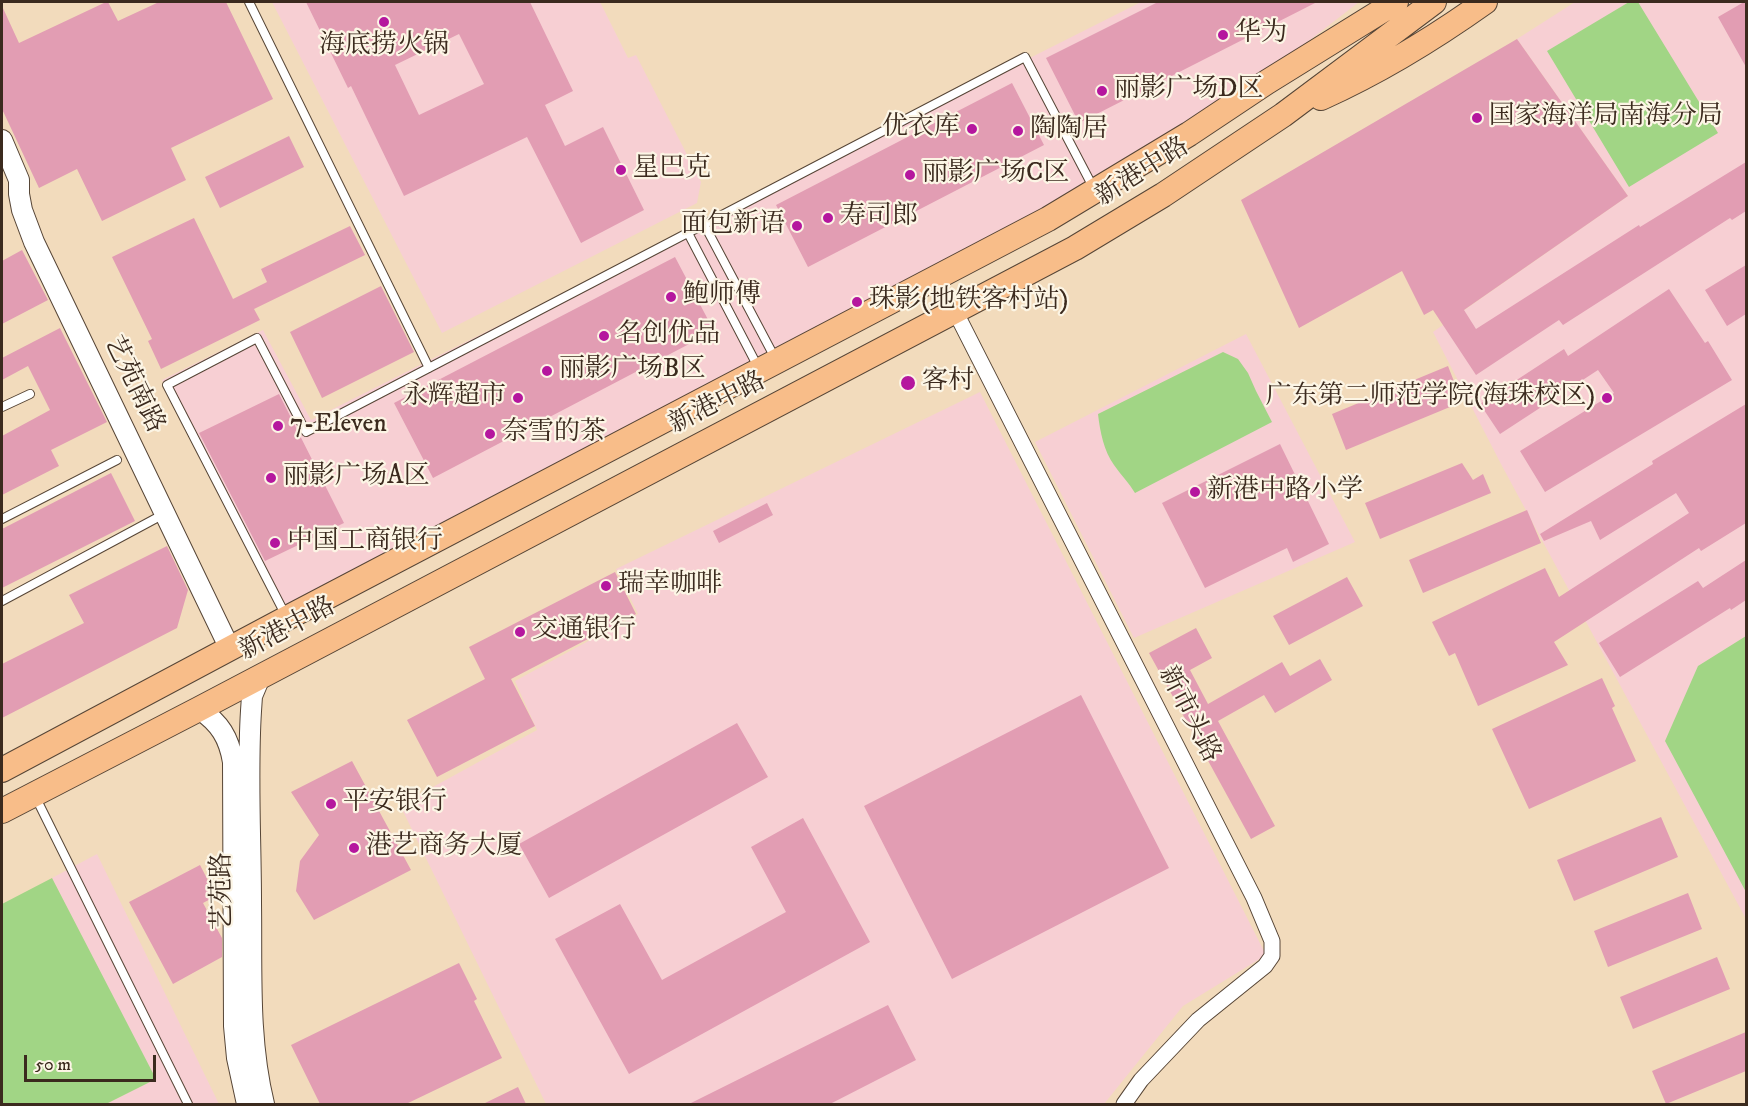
<!DOCTYPE html>
<html>
<head>
<meta charset="utf-8">
<style>
	body { margin:0 }
	#map { position:relative; width:1748px; height:1106px; overflow:hidden; background:#f2dbbc; font-family:"IM FELL DW Pica",serif }
	canvas { display:block }
	.frame { position:absolute; inset:0; border:3px solid #3b2a1e; pointer-events:none }
	.scale { position:absolute; left:24px; top:1055px; width:132px; height:27px; box-sizing:border-box; border:3px solid #3b2a1e; border-top:0; padding-left:8px; font-size:18px; line-height:21px; white-space:nowrap; color:#3b2a1e; -webkit-text-stroke:4px #fcf5e5; paint-order:stroke }
</style>
</head>
<body>
<div id="map">
<canvas width="1748" height="1106"></canvas>
<div class="frame"></div>
<div class="scale">50 m</div>
</div>
<script>
const context = document.querySelector('canvas').getContext('2d');
context.lineJoin = 'round';
function paint(path, color) { context.fillStyle = color; context.fill(path, 'evenodd'); }
function trace(path, color, width, dash) { context.strokeStyle = color; context.lineWidth = width; context.lineCap = dash ? 'butt' : 'round'; context.setLineDash(dash || []); context.stroke(path); }
function write(font, color, halo, rows, align = 'center') {
  context.font = font + ' "IM FELL DW Pica","Noto Serif SC",serif'; context.lineWidth = 4.5; context.setLineDash([]); context.textBaseline = 'middle'; context.strokeStyle = halo; context.fillStyle = color; for (const [text, x, y, turn = 0] of rows) {
    context.save(); context.translate(x, y); context.rotate((+turn || 0) * Math.PI / 180); context.textAlign = isNaN(turn) ? turn : align; if (halo) context.strokeText(text, 0, 0); context.fillText(text, 0, 0); context.restore();
  }
}
const built = new Path2D(`
	M272,2H600L628,58L636,55L701,182L697,203L442,333Z
	M1141,2H1359L1262,77L1052,209L279,612L162,380L263,330L311,420Z
	M1575,2H1746V919L1501,464L1433,332L1628,196L1517,39Z
	M1246,334L1355,542L1134,638L1035,442Z
	M980,392L1266,955L1183,1006L1104,1104H546L400,805L537,730L515,681L638,614L616,569Z
	M97,854L219,1104H106L155,1079L52,878Z`);
const green = new Path2D(`
	M1629,2H1638L1718,133L1629,187L1547,51Z
	M1223,352L1238,359L1248,373L1256,391L1272,422L1135,493C1129,483 1121,475 1114,465C1104,451 1100,432 1098,414Z
	M1746,636V892L1665,741L1698,666Z
	M52,878L156,1079L106,1104H2V904Z`);
const building = new Path2D(`
	M106,2H108L118,21L159,2H226L273,99L171,148L186,180L102,221L77,169L39,188L2,109V6L19,43Z
	M306,2H530L573,91L545,105L565,146L603,127L644,210L581,243L527,137L404,196L351,86L348,88ZM459,34L484,84L419,115L395,65Z
	M1158,2H1317L1079,123L1046,58Z
	M1744,2H1746V67L1718,17Z
	M1517,39L1628,196L1464,310L1476,329L1639,225L1640,227L1746,162V211L1732,220L1730,218L1563,325L1559,320L1476,375L1433,310L1424,315L1402,271L1299,328L1241,200Z
	M1012,83L1044,145L808,267L776,205Z
	M289,136L304,167L220,208L205,177Z
	M194,218L233,299L267,282L261,269L350,226L365,255L254,309L260,320L161,369L148,341L152,339L112,257Z
	M22,250L48,300L2,324V261Z
	M675,257L714,331L433,478L394,403Z
	M1746,265V314L1727,326L1705,290Z
	M381,286L414,352L322,398L290,332Z
	M1669,289L1705,343L1708,341L1732,380L1545,492L1520,451L1614,393L1598,370L1500,434L1480,404L1564,349L1568,356Z
	M60,328L107,422L51,450L59,466L2,495V436L50,410L28,366L2,380V358Z
	M1448,366L1462,402L1346,450L1332,414Z
	M279,394L344,523L265,561L199,433Z
	M1746,404V523L1701,551L1699,548L1554,642L1568,665L1478,706L1455,653L1449,656L1432,622L1545,568L1559,597L1689,513L1676,493L1600,540L1591,521L1544,541L1540,534L1653,464L1652,461Z
	M1280,444L1329,544L1293,562L1287,548L1205,588L1162,503Z
	M1462,463L1473,480L1483,474L1491,493L1380,539L1365,503Z
	M111,473L135,521L2,588V529Z
	M767,503L773,515L719,543L713,531Z
	M1527,510L1541,543L1423,593L1409,560Z
	M167,546L188,590L177,628L2,718V664L84,623L69,595Z
	M1746,560V600L1731,610L1730,608L1620,677L1599,643L1698,581L1703,588Z
	M615,572L636,614L511,679L535,726L437,777L407,720L485,679L469,647Z
	M1347,577L1363,606L1289,645L1273,616Z
	M1196,628L1212,658L1190,670L1208,704L1282,662L1290,676L1320,659L1332,680L1275,713L1264,695L1218,721L1275,826L1251,839L1149,653Z
	M1602,678L1615,706L1612,708L1636,761L1529,809L1492,729Z
	M1081,695L1169,868L952,979L864,806Z
	M737,723L768,777L549,898L519,844Z
	M352,761L411,870L314,920L296,891L300,861L319,835L291,792Z
	M1661,817L1678,857L1574,901L1557,860Z
	M803,818L870,942L629,1074L555,939L620,904L662,980L786,912L751,847Z
	M200,865L216,896L203,903L222,938V957L173,984L129,902Z
	M1688,893L1702,929L1608,967L1594,931Z
	M1717,957L1730,989L1633,1029L1620,997Z
	M459,963L477,999L474,1001L502,1058L406,1104H320L291,1045Z
	M888,1005L916,1060L830,1104H689Z
	M1746,1032V1071L1666,1104L1652,1071Z
	M518,1087L526,1104H483Z`);
const service = new Path2D(`
	M249,2L429,368
	M704,224L775,358
	M688,233L758,367
	M2,407L30,394
	M2,519L117,460
	M2,601L164,514
	M285,614L167,385L257,338L306,432L1025,57L1093,187
	M36,798L188,1104`);
const minor = new Path2D(`
	M955,311L1254,898L1272,941V956L1265,966L1198,1020L1141,1080L1124,1104`);
const tertiary = new Path2D(`
	M2,140L19,180V194L22,210L34,242L230,649
	M260,677L252,696L251,711C247,775 251,839 251,903C252,970 248,1039 264,1104
	M199,709C220,723 229,738 233,762L234,1026L237,1058L247,1104`);
const primary = new Path2D(`
	M1321,98C1379,72 1433,39 1485,2
	M2,770L287,618L1048,219L1189,134L1267,82L1396,2
	M2,811L199,709L1075,248L1163,195L1283,115L1434,2`);
const markers = [
	[384,22,6,"#b5179e"],
	[1223,35,6,"#b5179e"],
	[1102,91,6,"#b5179e"],
	[1477,118,6,"#b5179e"],
	[972,129,6,"#b5179e"],
	[1018,131,6,"#b5179e"],
	[621,170,6,"#b5179e"],
	[910,175,6,"#b5179e"],
	[828,218,6,"#b5179e"],
	[797,226,6,"#b5179e"],
	[671,297,6,"#b5179e"],
	[857,302,6,"#b5179e"],
	[604,336,6,"#b5179e"],
	[547,371,6,"#b5179e"],
	[908,383,8,"#b5179e"],
	[518,398,6,"#b5179e"],
	[1607,398,6,"#b5179e"],
	[278,426,6,"#b5179e"],
	[490,434,6,"#b5179e"],
	[271,478,6,"#b5179e"],
	[1195,492,6,"#b5179e"],
	[275,543,6,"#b5179e"],
	[606,586,6,"#b5179e"],
	[520,632,6,"#b5179e"],
	[331,804,6,"#b5179e"],
	[354,848,6,"#b5179e"]
];
const poiNames = [
	["华为",1235,35],
	["海底捞火锅",384,47,"center"],
	["丽影广场D区",1114,91],
	["国家海洋局南海分局",1489,118],
	["优衣库",960,129,"right"],
	["陶陶居",1030,131],
	["星巴克",633,170],
	["丽影广场C区",922,175],
	["寿司郎",840,218],
	["面包新语",785,226,"right"],
	["鲍师傅",683,297],
	["珠影(地铁客村站)",869,302],
	["名创优品",616,336],
	["丽影广场B区",559,371],
	["客村",922,383],
	["永辉超市",506,398,"right"],
	["广东第二师范学院(海珠校区)",1595,398,"right"],
	["7-Eleven",290,426],
	["奈雪的茶",502,434],
	["丽影广场A区",283,478],
	["新港中路小学",1207,492],
	["中国工商银行",287,543],
	["瑞幸咖啡",618,586],
	["交通银行",532,632],
	["平安银行",343,804],
	["港艺商务大厦",366,848]
];
const streetNames = [
	["新港中路",1143,173,-32],
	["艺苑南路",133,385,64],
	["新港中路",718,404,-27],
	["新港中路",288,630,-28],
	["新市头路",1188,715,63],
	["艺苑路",224,891,-91]
];
paint(built, '#f7cfd3');
paint(green, '#a1d585');
paint(building, '#e29db3');
trace(service, '#564536', 10);
trace(minor, '#564536', 17);
trace(tertiary, '#564536', 22);
trace(primary, '#564536', 26);
trace(service, '#fff', 8);
trace(minor, '#fff', 15);
trace(tertiary, '#fff', 20);
trace(primary, '#f8bd89', 24);
for (const [x, y, r, color] of markers) { const dot = new Path2D(); dot.arc(x, y, r, 0, 2 * Math.PI); context.fillStyle = color; context.fill(dot); trace(dot, '#fcf5e5', 2); }
write('26px', '#3b2a1e', '#fcf5e5', poiNames, 'left');
write('26px', '#3b2a1e', '#fcf5e5', streetNames);
</script>
</body>
</html>
